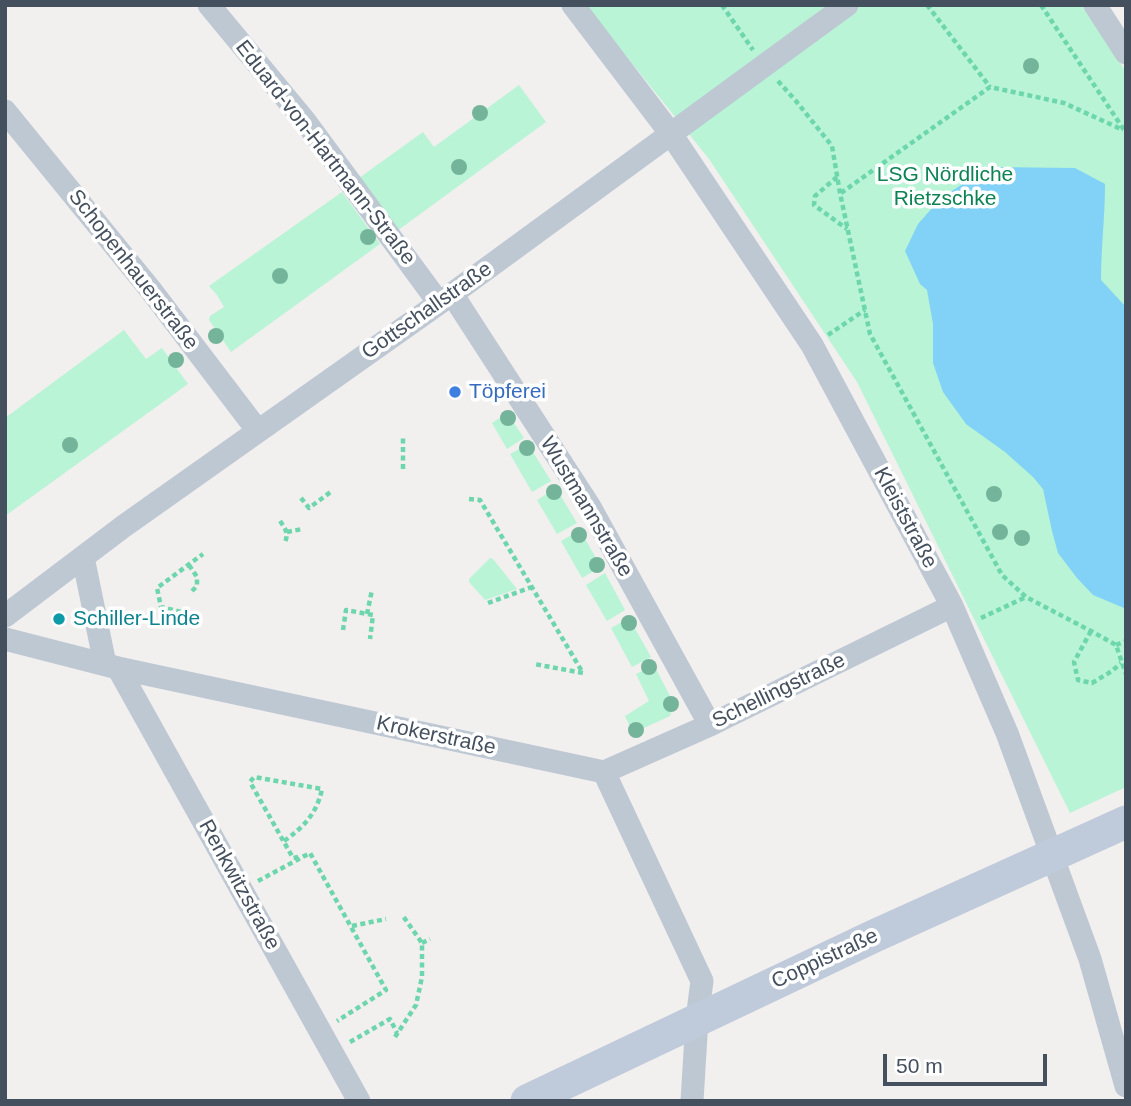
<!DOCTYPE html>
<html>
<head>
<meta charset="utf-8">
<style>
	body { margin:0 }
	#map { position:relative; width:1131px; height:1106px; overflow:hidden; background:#f2efef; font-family:Helvetica,sans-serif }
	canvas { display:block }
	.frame { position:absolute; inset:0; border:7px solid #45505f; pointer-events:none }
	.scale { position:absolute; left:883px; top:1054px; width:164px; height:32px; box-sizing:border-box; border:4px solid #45505f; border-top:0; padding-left:9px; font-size:21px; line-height:24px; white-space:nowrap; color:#45505f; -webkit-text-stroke:5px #fff; paint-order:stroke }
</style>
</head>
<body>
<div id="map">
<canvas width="1131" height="1106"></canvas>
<div class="frame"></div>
<div class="scale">50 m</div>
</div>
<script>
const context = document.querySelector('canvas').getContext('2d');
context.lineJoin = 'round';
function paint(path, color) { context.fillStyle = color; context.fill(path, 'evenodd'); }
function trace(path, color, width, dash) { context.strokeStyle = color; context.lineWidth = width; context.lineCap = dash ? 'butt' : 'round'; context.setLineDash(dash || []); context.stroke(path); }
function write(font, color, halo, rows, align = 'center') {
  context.font = font + ' Helvetica,sans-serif'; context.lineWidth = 7; context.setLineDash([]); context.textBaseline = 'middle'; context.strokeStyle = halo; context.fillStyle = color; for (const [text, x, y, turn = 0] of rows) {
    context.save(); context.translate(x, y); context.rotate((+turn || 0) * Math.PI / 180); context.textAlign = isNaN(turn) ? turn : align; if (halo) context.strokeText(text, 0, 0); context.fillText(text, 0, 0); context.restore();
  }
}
const green = new Path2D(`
	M585,5H1084L1126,72V787L1070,813L857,382L709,159Z
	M519,85L546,122L397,231L359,178L423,132L434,147Z
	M342,192L380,244L231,352L209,320L210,316L224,307L217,295L209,286Z
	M124,330L146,359L162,348L188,384L5,516V418Z
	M507,413L524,438L507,449L492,423Z
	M528,444L551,481L532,492L510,454Z
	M556,488L577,523L557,534L537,500Z
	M580,530L601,567L582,578L561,541Z
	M490,558L493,559L517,589L485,600L469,582V579Z
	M605,573L625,610L607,621L586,585Z
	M629,618L651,657L632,667L611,628Z
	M654,665L674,704L670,716L633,733L625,716L649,701L636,674Z`);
const water = new Path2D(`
	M989,167L1075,168L1105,184C1105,216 1101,248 1101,280L1126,307V608H1124L1093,595L1077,578L1058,553L1052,531L1043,489L1033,477L1005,452L966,424L943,392L933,363V324L927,290L920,284L905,251L918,224L941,198Z`);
const path = new Path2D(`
	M722,5L753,50
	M927,5L990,87
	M1041,5L1126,133
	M778,81L796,101L832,146L840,193L870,334L1002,575L1026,597L1091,631L1116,645L1126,674
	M837,177L815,196L814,205L847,229
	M841,193L990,87L1064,103L1123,130
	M828,335L865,310
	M403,469V436
	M301,498L309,508L332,491
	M469,499L480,500L583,673L534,664
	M280,521C285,528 289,533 285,542
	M287,532L302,529
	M189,565L197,577V586L191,592
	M488,603L532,587
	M181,612L161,607L157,588L203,554
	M367,614L372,590
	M981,618L1026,597
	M343,630L346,610L373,615L370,639
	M1091,631L1074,662L1078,680L1092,683L1112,671L1121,663
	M1116,645L1126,641
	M284,841C304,827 317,813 322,789L254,777L250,782L293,858L298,857
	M258,881L310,853L386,990L337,1021
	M352,926L386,919
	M422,943L430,939
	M395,1037L416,1005L422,977V943L403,916
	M350,1042L390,1019L397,1033`);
const minor = new Path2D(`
	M209,5L305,121L439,303
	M573,5L671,134L812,345L952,606L1007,733L1090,959L1126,1086
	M1095,5L1126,53
	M5,111L150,289L258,431
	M452,294L590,507L710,725
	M83,557L105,664
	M5,616L124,526L452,294L847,5
	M5,639L118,668L604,772
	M118,668L359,1101
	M604,772L710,725L952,606
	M604,772L702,981L697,1019L692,1101`);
const secondary = new Path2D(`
	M527,1101L872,937L1126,822`);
const trees = [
	[1031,66],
	[480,113],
	[459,167],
	[368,237],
	[280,276],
	[216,336],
	[176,360],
	[508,418],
	[70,445],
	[527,448],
	[554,492],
	[994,494],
	[1000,532],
	[579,535],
	[1022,538],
	[597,565],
	[629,623],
	[649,667],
	[671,704],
	[636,730]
];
const markers = [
	[455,392,7,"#3f7fe0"],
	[59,619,7,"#0f9aa8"]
];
const streetNames = [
	["Eduard-von-Hartmann-Straße",325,153,52],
	["Schopenhauerstraße",133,270,52],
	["Gottschallstraße",427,311,-35],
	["Wustmannstraße",586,507,59],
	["Kleiststraße",905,518,62],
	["Schellingstraße",779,691,-26],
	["Krokerstraße",436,736,12],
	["Renkwitzstraße",239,885,61],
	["Coppistraße",825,959,-25]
];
const parkNames = [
	["LSG Nördliche",945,175],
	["Rietzschke",945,199]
];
const shopNames = [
	["Töpferei",469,392]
];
const cultureNames = [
	["Schiller-Linde",73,619]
];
paint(green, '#b8f4d5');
paint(water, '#81d2f6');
trace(path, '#6dd6ac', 4.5, [5, 3.5]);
trace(minor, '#bec8d3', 23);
trace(secondary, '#bfcada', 33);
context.fillStyle = '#74b49a';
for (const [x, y] of trees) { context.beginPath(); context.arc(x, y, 8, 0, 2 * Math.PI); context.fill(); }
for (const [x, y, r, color] of markers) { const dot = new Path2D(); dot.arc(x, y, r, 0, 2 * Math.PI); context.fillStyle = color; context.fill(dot); trace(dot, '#fff', 2.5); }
write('21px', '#45505f', '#fff', streetNames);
write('21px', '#0d8354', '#fff', parkNames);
write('21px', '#366cbe', '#fff', shopNames, 'left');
write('21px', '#0d838f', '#fff', cultureNames, 'left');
</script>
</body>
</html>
